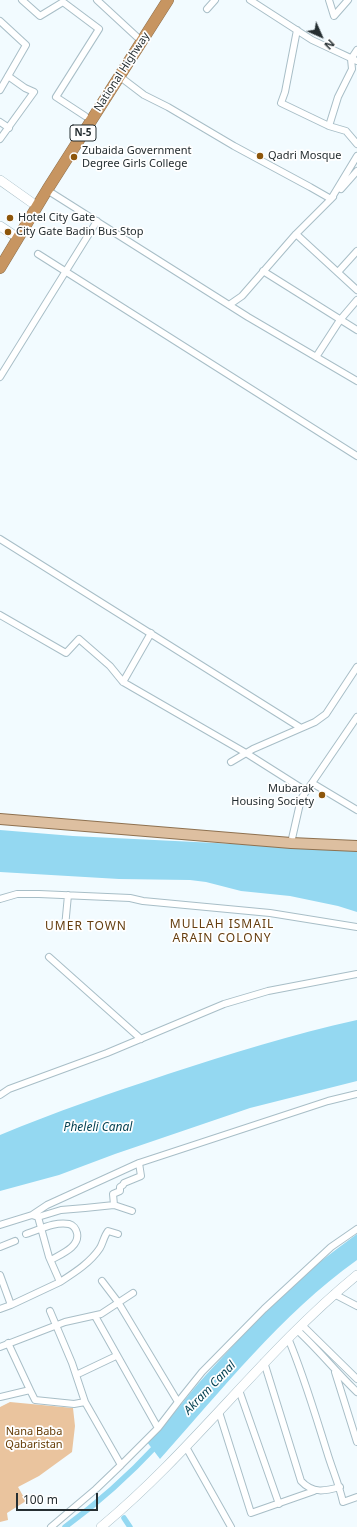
<!DOCTYPE html>
<html>
<head>
<meta charset="utf-8">
<style>
	body { margin:0 }
	#map { position:relative; width:357px; height:1527px; overflow:hidden; background:#f2fbff; font-family:"Noto Sans",sans-serif }
	canvas { display:block }
	.north { position:absolute; left:301px; top:16px; width:40px; height:40px; -webkit-text-stroke:3px #fff; paint-order:stroke; rotate:135deg; font-size:11px; font-weight:700; line-height:16px; text-align:center; color:#252e31 }
	.north::after { content:''; display:block; margin:auto; width:14px; height:18px; background:#252e31; clip-path:polygon(50% 0,100% 100%,50% 72%,0 100%) }
	.scale { position:absolute; left:16px; top:1493px; width:82px; height:18px; box-sizing:border-box; border:2px solid #252e31; border-top:0; padding-left:5px; font-size:12px; line-height:14px; white-space:nowrap; color:#252e31; -webkit-text-stroke:3px #fff; paint-order:stroke }
</style>
</head>
<body>
<div id="map">
<canvas width="357" height="1527"></canvas>
<div class="north">N</div>
<div class="scale">100 m</div>
</div>
<script>
const context = document.querySelector('canvas').getContext('2d');
context.lineJoin = 'round';
function paint(path, color) { context.fillStyle = color; context.fill(path, 'evenodd'); }
function trace(path, color, width, dash) { context.strokeStyle = color; context.lineWidth = width; context.lineCap = dash ? 'butt' : 'round'; context.setLineDash(dash || []); context.stroke(path); }
function write(font, color, halo, rows, align = 'center') {
  context.font = font + ' "Noto Sans",sans-serif'; context.lineWidth = 3.5; context.setLineDash([]); context.textBaseline = 'middle'; context.strokeStyle = halo; context.fillStyle = color; for (const [text, x, y, turn = 0] of rows) {
    context.save(); context.translate(x, y); context.rotate((+turn || 0) * Math.PI / 180); context.textAlign = isNaN(turn) ? turn : align; if (halo) context.strokeText(text, 0, 0); context.fillText(text, 0, 0); context.restore();
  }
}
const green = new Path2D(`
	M10,1402L73,1408L75,1426L72,1452L39,1476L18,1487L26,1501L7,1513L8,1520L0,1522V1407Z`);
const water = new Path2D(`
	M0,830L73,836L236,844L357,851V912L338,906L290,896L241,891L206,882L190,880L119,879L0,872Z
	M357,1020V1081L250,1108L115,1154L59,1175L0,1191V1135C55,1112 111,1093 168,1074C230,1054 293,1034 357,1020Z
	M357,1234V1260C280,1315 223,1389 160,1459L147,1442C169,1422 185,1398 205,1376C233,1346 260,1315 290,1287C311,1268 334,1251 357,1234Z`);
const canal = new Path2D(`
	M124,1518L130,1527
	M65,1527C98,1503 129,1475 157,1445`);
const street = new Path2D(`
	M22,0L40,16L63,2L99,29L56,97L85,116
	M97,0L137,37
	M250,0L312,40L357,61
	M329,0L334,16L348,0
	M207,9L215,0
	M0,21L26,45L0,90
	M297,30L285,92L281,103L329,126L346,131L357,144
	M119,76L144,95L168,107L234,146L310,187L331,199L357,156
	M0,122L9,128
	M329,126L338,97L352,69L351,59L357,50
	M0,139L34,92L25,88L8,76
	M341,189L357,171
	M47,190L248,317L357,381
	M296,234L357,290
	M38,254L357,456
	M263,271L357,330
	M338,272L357,251
	M229,305L242,296L296,234L333,197
	M316,357L340,320L357,300
	M0,377L97,221
	M0,539L301,728
	M0,615L66,653L79,639L110,666L123,682
	M151,633L123,682L246,753L306,791
	M231,762L253,749L315,722L326,714L357,667
	M312,783L357,810
	M291,843L301,799L357,717
	M0,899L17,894H39L130,898L143,901L270,913L357,927
	M65,927L68,895
	M49,957L141,1039
	M0,1095L9,1089L107,1053L224,1004L268,991L357,974
	M114,1205L113,1194L120,1191V1187L123,1185L124,1183L141,1176L139,1163
	M32,1215L47,1205L139,1163L328,1101L357,1094
	M0,1225L32,1215L38,1217L61,1210L85,1208L114,1205L132,1211
	M26,1234C39,1230 55,1221 69,1224C73,1225 76,1229 77,1233C80,1247 61,1254 51,1260
	M0,1247L15,1241
	M0,1275L11,1305
	M102,1281L118,1302L178,1402L158,1428
	M60,1282C74,1273 90,1263 100,1248C103,1243 104,1236 108,1231L118,1234
	M334,1294L357,1306
	M0,1309L11,1305L60,1282L49,1257L38,1217
	M50,1311L72,1363L85,1402L121,1465L96,1489L51,1527
	M95,1316L158,1428L121,1465
	M302,1325L357,1379
	M297,1330C318,1349 336,1372 357,1392
	M288,1338C304,1376 315,1414 327,1452C332,1469 339,1484 343,1502L357,1497
	M0,1347L65,1322L101,1314L133,1293
	M264,1362L301,1481C313,1494 325,1491 340,1487
	M335,1372L357,1442
	M76,1375L116,1356
	M30,1390L35,1400L74,1404L85,1402
	M239,1390L279,1504
	M0,1397L30,1390L8,1343
	M178,1402L202,1372L264,1309L331,1247L357,1229
	M219,1412L251,1513L314,1491
	M186,1447L231,1527`);
const secondary = new Path2D(`
	M0,180L31,202
	M0,226L12,234
	M101,1527C194,1450 264,1351 357,1275`);
const primary = new Path2D(`
	M0,819L291,843L357,846`);
const highway = new Path2D(`
	M0,268L47,190L168,0`);
const markers = [
	[260,156,4,"#8d560b"],
	[74,157,4,"#8d560b"],
	[10,218,4,"#8d560b"],
	[8,232,4,"#8d560b"],
	[322,795,4,"#8d560b"]
];
const shields = [
	[83,133,26]
];
const shieldNames = [
	["N-5",83,133]
];
const streetNames = [
	["National Highway",122,72,-57]
];
const poiNames = [
	["Zubaida Government",82,151],
	["Degree Girls College",82,164],
	["Qadri Mosque",268,156],
	["Hotel City Gate",18,218],
	["City Gate Badin Bus Stop",16,232],
	["Mubarak",314,789,"right"],
	["Housing Society",314,802,"right"]
];
const parkNames = [
	["Nana Baba",34,1432],
	["Qabaristan",34,1445]
];
const neighbourhoodNames = [
	["MULLAH ISMAIL",222,925],
	["ARAIN COLONY",222,939],
	["UMER TOWN",86,927]
];
const waterNames = [
	["Pheleli Canal",98,1128],
	["Akram Canal",210,1388,-46]
];
paint(green, '#eac49e');
paint(water, '#94d8f1');
trace(canal, '#94d8f1', 5.5);
trace(street, '#a8bec7', 8);
trace(secondary, '#a8bec7', 10);
trace(primary, '#8e7150', 12);
trace(highway, '#8e7150', 12);
trace(street, '#fff', 6);
trace(secondary, '#fff', 9);
trace(primary, '#ddbfa0', 10);
trace(highway, '#c79561', 11);
for (const [x, y, r, color] of markers) { const dot = new Path2D(); dot.arc(x, y, r, 0, 2 * Math.PI); context.fillStyle = color; context.fill(dot); trace(dot, '#fff', 1.5); }
for (const [x, y, w] of shields) { const box = new Path2D(); box.roundRect(x - w / 2, y - 8, w, 16, 3); context.fillStyle = '#fff'; context.fill(box); trace(box, '#252e31', 1); }
write('bold 10px', '#252e31', null, shieldNames);
write('11px', '#252e31', '#fff', streetNames);
write('11px', '#252e31', '#fff', poiNames, 'left');
write('11px', '#653c05', '#fff', parkNames);
context.letterSpacing = '1px';
write('12px', '#643d0e', '#fff', neighbourhoodNames);
context.letterSpacing = '0px';
write('italic 12px', '#003f50', '#fff', waterNames);
</script>
</body>
</html>
